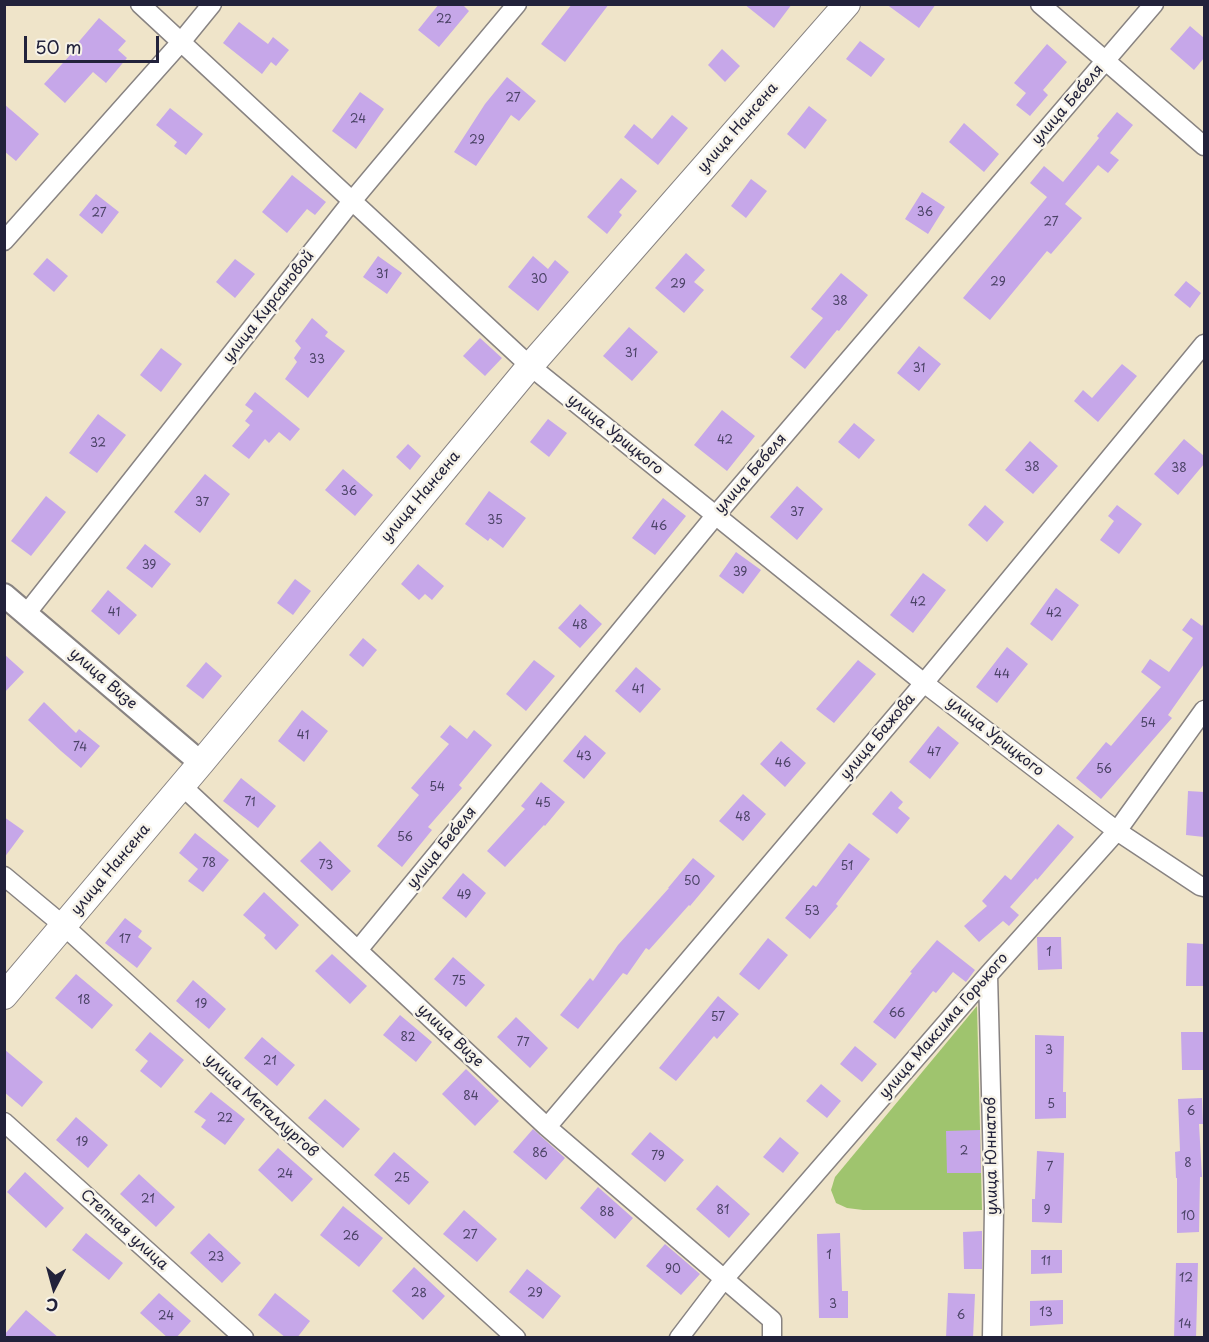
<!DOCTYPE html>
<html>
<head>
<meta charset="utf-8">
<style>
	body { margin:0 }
	#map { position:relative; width:1209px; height:1342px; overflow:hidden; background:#efe4c9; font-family:"Playpen Sans",sans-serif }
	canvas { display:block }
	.frame { position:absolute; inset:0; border:6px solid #22223b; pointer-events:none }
	.north { position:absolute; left:24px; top:1258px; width:60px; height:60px; -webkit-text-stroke:4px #f7f3e8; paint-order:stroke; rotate:186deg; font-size:16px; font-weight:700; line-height:24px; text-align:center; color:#22223b }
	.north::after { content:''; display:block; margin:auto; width:21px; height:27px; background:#22223b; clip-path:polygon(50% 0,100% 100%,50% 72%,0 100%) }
	.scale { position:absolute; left:24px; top:36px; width:135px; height:27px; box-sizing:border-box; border:3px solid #22223b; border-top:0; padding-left:8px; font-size:18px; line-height:21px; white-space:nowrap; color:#22223b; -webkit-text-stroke:4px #f7f3e8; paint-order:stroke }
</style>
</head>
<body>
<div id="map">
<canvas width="1209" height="1342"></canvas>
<div class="frame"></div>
<div class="north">С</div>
<div class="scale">50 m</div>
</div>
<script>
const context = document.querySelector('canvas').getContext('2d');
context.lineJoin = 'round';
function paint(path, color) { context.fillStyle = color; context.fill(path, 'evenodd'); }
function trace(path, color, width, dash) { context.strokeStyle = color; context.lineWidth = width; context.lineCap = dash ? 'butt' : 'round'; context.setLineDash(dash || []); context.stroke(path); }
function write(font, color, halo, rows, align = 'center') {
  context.font = font + ' "Playpen Sans",sans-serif'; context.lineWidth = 5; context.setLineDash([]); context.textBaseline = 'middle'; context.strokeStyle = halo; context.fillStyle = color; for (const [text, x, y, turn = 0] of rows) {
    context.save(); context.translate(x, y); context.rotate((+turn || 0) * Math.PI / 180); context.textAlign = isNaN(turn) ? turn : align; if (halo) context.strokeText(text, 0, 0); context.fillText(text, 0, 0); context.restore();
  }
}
const green = new Path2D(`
	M977,1006L982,1210H863L847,1208L836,1203L831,1190L835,1177Z`);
const building = new Path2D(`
	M439,4H462L469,11L439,47L418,30Z
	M572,4H609L565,62L541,44Z
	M744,4H792L774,28Z
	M886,4H936L919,28Z
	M99,18L126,41L118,50L127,58L106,83L93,72L65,103L44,84L71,54L70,52Z
	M239,22L268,44L273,37L289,50L276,66L271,62L262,74L223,43Z
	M1190,26L1204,38V58L1194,70L1170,49Z
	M860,41L885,59L871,77L846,59Z
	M1047,44L1067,62L1043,90L1048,95L1030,116L1016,105L1026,93L1014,83Z
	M722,49L740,66L725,82L708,65Z
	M507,77L536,101L519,121L511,115L476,166L454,152L485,104Z
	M360,92L384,109L356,149L332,131Z
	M4,104L39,134L16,161L4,151Z
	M809,106L827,120L805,149L787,134Z
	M170,108L203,134L186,155L174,146L177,142L156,125Z
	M1117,112L1133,125L1110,153L1119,160L1108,173L1098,165L1065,204L1082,218L1051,254L1047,251L990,320L963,298L1047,197L1030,183L1044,166L1063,182L1099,138L1097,136Z
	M672,115L688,128L658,165L624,137L634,124L652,139Z
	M964,123L999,154L984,172L949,142Z
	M292,175L326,202L315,215L307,209L287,233L262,212Z
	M621,178L637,191L619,212L622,215L607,234L587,217Z
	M751,179L767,191L746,218L731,206Z
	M922,192L945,207L928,234L905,219Z
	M96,194L119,212L102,234L79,215Z
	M686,253L705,270L694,282L704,290L684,313L655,288Z
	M378,256L402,273L387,294L363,277Z
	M533,256L548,269L555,260L569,272L538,311L508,287Z
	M47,258L68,276L54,292L33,274Z
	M235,259L255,274L235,298L216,282Z
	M841,273L868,295L839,331L837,330L805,369L790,357L823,318L811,309Z
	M1186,281L1201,293L1190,308L1174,295Z
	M312,318L328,332L325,336L345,351L308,398L285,379L297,362L294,358L301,348L295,341Z
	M629,327L658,352L632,381L603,356Z
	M480,338L502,358L485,376L463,356Z
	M919,346L941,364L919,391L897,373Z
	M161,348L182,364L161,392L140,375Z
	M1122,364L1137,376L1098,422L1074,401L1083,390L1092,398Z
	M255,392L300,429L290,441L279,432L269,443L265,439L249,459L232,446L250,425L245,421L253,411L245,405Z
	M722,410L755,436L727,471L694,445Z
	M98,414L126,435L97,473L69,453Z
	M548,419L567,433L549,457L530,442Z
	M854,423L875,440L859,459L838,442Z
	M1184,439L1204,456V464L1178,495L1154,474Z
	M1030,441L1058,466L1033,494L1005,470Z
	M408,444L421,456L410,470L396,457Z
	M343,469L373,495L355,516L325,490Z
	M205,474L230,494L200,533L174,512Z
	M797,486L823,509L797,540L770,517Z
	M489,491L526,518L503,548L490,538L488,541L465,524Z
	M46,496L66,512L31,556L11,541Z
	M663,498L686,516L655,555L632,538Z
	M985,505L1004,522L987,542L968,525Z
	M1117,505L1142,524L1119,554L1100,540L1114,521L1108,516Z
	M145,544L171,564L152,588L126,568Z
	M736,552L761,570L743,594L719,576Z
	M418,564L444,586L432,600L425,594L419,600L401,584Z
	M923,573L946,590L913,633L890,615Z
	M295,579L311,591L293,615L277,603Z
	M1056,588L1079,605L1052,641L1030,624Z
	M108,590L137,615L119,635L91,611Z
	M580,604L602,624L580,648L558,628Z
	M1191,618L1202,626L1204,622V664L1168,715L1172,718L1101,799L1076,778L1106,742L1111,746L1161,687L1141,672L1150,659L1169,672L1193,638L1182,630Z
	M363,638L377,650L363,667L349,655Z
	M1007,647L1028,664L997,703L976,687Z
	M4,654L24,672L4,693Z
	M534,660L555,676L526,711L506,694Z
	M858,660L876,674L834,723L816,709Z
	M206,662L222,676L203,699L186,686Z
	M636,667L661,689L640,713L615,691Z
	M44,702L76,733L79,729L100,746L81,768L61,751L28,720Z
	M302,710L328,731L304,762L278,741Z
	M450,725L467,739L474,730L492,745L459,785L462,788L428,827L432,830L402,867L377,846L419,795L411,788L449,744L440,737Z
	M938,726L959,743L930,779L909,762Z
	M585,735L606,753L584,779L563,761Z
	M781,741L806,763L785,787L760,764Z
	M241,778L276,806L258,828L223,801Z
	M541,782L565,802L545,826L544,825L505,867L487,851L525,809L521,806Z
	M891,791L903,802L898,808L910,818L897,834L872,814Z
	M1188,791L1204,792V837L1186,835Z
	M743,794L766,814L743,841L719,821Z
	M4,817L24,831L4,858Z
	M1058,824L1074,837L1037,880L1036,878L1010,907L1019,915L1009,926L1003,921L979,942L964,926L987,906L982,901L1005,875L1011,880Z
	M195,833L229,860L203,892L188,881L198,869L179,853Z
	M320,841L351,871L332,891L300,861Z
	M849,843L870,859L836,904L838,906L810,939L785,918L813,885L816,887Z
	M693,858L715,876L690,906L689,905L649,950L646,948L627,975L623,973L578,1029L560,1015L590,978L593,981L618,945L669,888H668Z
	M463,873L486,893L466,918L442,898Z
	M264,892L299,925L276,950L264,938L266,935L243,915Z
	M125,918L142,931L138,937L152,948L137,968L105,943Z
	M1037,937H1061L1062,969L1038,970Z
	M768,938L788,955L759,990L739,974Z
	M937,940L975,970L966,982L953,972L936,993L933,991L895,1039L873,1022L912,973L910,972Z
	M1187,943L1204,944V986H1186Z
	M332,954L367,986L350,1004L315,971Z
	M453,957L485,985L466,1007L434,979Z
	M76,974L113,1005L92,1029L55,998Z
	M193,980L226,1009L209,1029L176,1001Z
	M718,996L739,1014L717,1039L714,1036L676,1081L659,1068Z
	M400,1015L432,1042L416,1062L383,1035Z
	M516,1017L548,1048L530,1068L497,1037Z
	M150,1032L184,1060L161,1088L140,1071L148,1061L135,1050Z
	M1181,1032H1204V1070H1182Z
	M1035,1035L1064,1036L1063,1092H1066V1118L1035,1119Z
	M262,1037L295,1065L277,1086L244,1058Z
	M855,1046L877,1064L862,1082L840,1064Z
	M4,1049L43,1082L22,1107L4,1092Z
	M466,1069L499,1101L475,1126L442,1094Z
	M821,1084L841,1101L827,1118L806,1101Z
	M211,1092L245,1119L225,1145L201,1127L206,1120L194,1112Z
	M1202,1098L1203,1124H1199L1202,1177H1200L1199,1232L1177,1233V1178H1176L1175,1152L1180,1151L1178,1099Z
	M325,1099L360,1129L343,1148L308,1118Z
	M76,1117L108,1145L88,1168L56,1140Z
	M533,1129L565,1158L546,1180L513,1152Z
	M980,1130L981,1173H947L946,1131Z
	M650,1132L684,1160L665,1182L631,1154Z
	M780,1137L799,1153L783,1173L763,1157Z
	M278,1148L313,1179L292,1202L258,1170Z
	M1037,1151L1064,1153L1062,1223L1032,1222V1199H1035Z
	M394,1152L429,1182L409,1205L374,1175Z
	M25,1172L64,1208L46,1228L7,1192Z
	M139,1174L175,1207L156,1227L120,1194Z
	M717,1185L750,1214L729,1238L696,1209Z
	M598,1187L633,1218L615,1239L580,1208Z
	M343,1206L383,1238L359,1267L320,1235Z
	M464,1210L497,1239L477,1262L443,1234Z
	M982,1231V1269H964L963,1232Z
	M86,1233L123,1263L109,1280L72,1250Z
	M209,1233L241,1263L222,1283L190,1253Z
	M840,1233L842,1291H848V1318H819L817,1234Z
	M665,1244L700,1274L681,1295L646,1266Z
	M1031,1250H1062V1273L1031,1274Z
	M1176,1263H1198L1196,1338H1174Z
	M414,1267L445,1296L423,1320L392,1291Z
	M527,1269L561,1296L543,1319L509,1292Z
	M159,1293L191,1321L176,1338H168L140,1313Z
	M275,1293L310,1321L297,1338H286L258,1315Z
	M948,1293L975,1294L973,1338H946Z
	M1063,1300V1324L1030,1326V1301Z
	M26,1310L59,1338H4V1335Z`);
const minor = new Path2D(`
	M140,4L530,366L924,683L1117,831L1200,886L1204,887
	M1040,4L1204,146
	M4,241L181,42L212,4
	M26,614L352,201L517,4
	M182,786L547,1127L772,1320V1338
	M4,876L64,926L516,1338
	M358,950L715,516L1154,4
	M988,975L994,1208L992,1338
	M4,1122L244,1338
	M547,1127L924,683L1204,344
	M679,1338L724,1279L988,975L1117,831L1204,710`);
const tertiary = new Path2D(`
	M4,595L201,763`);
const secondary = new Path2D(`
	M4,996L201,763L530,366L847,4`);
const numberNames = [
	["22",444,20],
	["27",513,99],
	["24",358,120],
	["29",477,141],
	["36",925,213],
	["27",99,214],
	["27",1051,223],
	["31",382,275],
	["30",539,280],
	["29",998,283],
	["29",678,285],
	["38",840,302],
	["31",631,354],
	["33",317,360],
	["31",919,369],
	["42",725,441],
	["32",98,444],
	["38",1032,468],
	["38",1179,469],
	["36",349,492],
	["37",202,503],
	["37",797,513],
	["35",495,521],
	["46",659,527],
	["39",149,566],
	["39",740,573],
	["42",918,603],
	["41",114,613],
	["42",1054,614],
	["48",580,626],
	["44",1002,675],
	["41",638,690],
	["54",1148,724],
	["41",303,736],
	["74",80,748],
	["47",934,753],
	["43",584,757],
	["46",783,764],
	["56",1104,770],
	["54",437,788],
	["71",250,803],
	["45",543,804],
	["48",743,818],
	["56",405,838],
	["78",209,864],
	["73",326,866],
	["51",847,867],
	["50",692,882],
	["49",464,896],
	["53",812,912],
	["17",125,940],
	["1",1049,953],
	["75",459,982],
	["18",84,1001],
	["19",201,1005],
	["66",897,1014],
	["57",718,1018],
	["82",408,1038],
	["77",523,1043],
	["3",1049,1051],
	["21",270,1062],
	["84",471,1097],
	["5",1051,1105],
	["6",1191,1112],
	["22",225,1119],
	["19",82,1143],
	["2",964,1152],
	["86",540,1154],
	["79",658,1157],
	["8",1188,1164],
	["7",1050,1168],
	["24",285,1175],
	["25",402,1179],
	["21",148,1200],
	["81",723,1211],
	["9",1047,1211],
	["88",607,1213],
	["10",1188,1217],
	["27",470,1236],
	["26",351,1237],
	["1",829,1256],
	["23",216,1258],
	["11",1046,1262],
	["90",673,1270],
	["12",1186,1279],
	["28",419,1294],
	["29",535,1294],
	["3",833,1305],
	["13",1046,1313],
	["6",961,1316],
	["24",166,1317],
	["14",1185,1325]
];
const streetNames = [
	["улица Бебеля",1068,105,-49],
	["улица Нансена",738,128,-49],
	["улица Кирсановой",269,307,-52],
	["улица Урицкого",615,435,39],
	["улица Бебеля",751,474,-49],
	["улица Нансена",421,497,-50],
	["улица Визе",103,679,41],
	["улица Бажова",878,737,-50],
	["улица Урицкого",995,737,38],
	["улица Бебеля",442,848,-51],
	["улица Нансена",111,870,-50],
	["улица Максима Горького",944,1026,-49],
	["улица Визе",450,1036,43],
	["улица Металлургов",261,1106,42],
	["улица Юннатов",992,1156,-91],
	["Степная улица",124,1230,42]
];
paint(green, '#9fc46e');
paint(building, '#c6a7e9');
trace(minor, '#888382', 21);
trace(tertiary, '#888382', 26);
trace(secondary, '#888382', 28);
trace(minor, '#fff', 18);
trace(tertiary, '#fff', 22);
trace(secondary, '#fff', 26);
write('12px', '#4b4366', null, numberNames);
write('15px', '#22223b', '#f7f3e8', streetNames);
</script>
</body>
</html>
